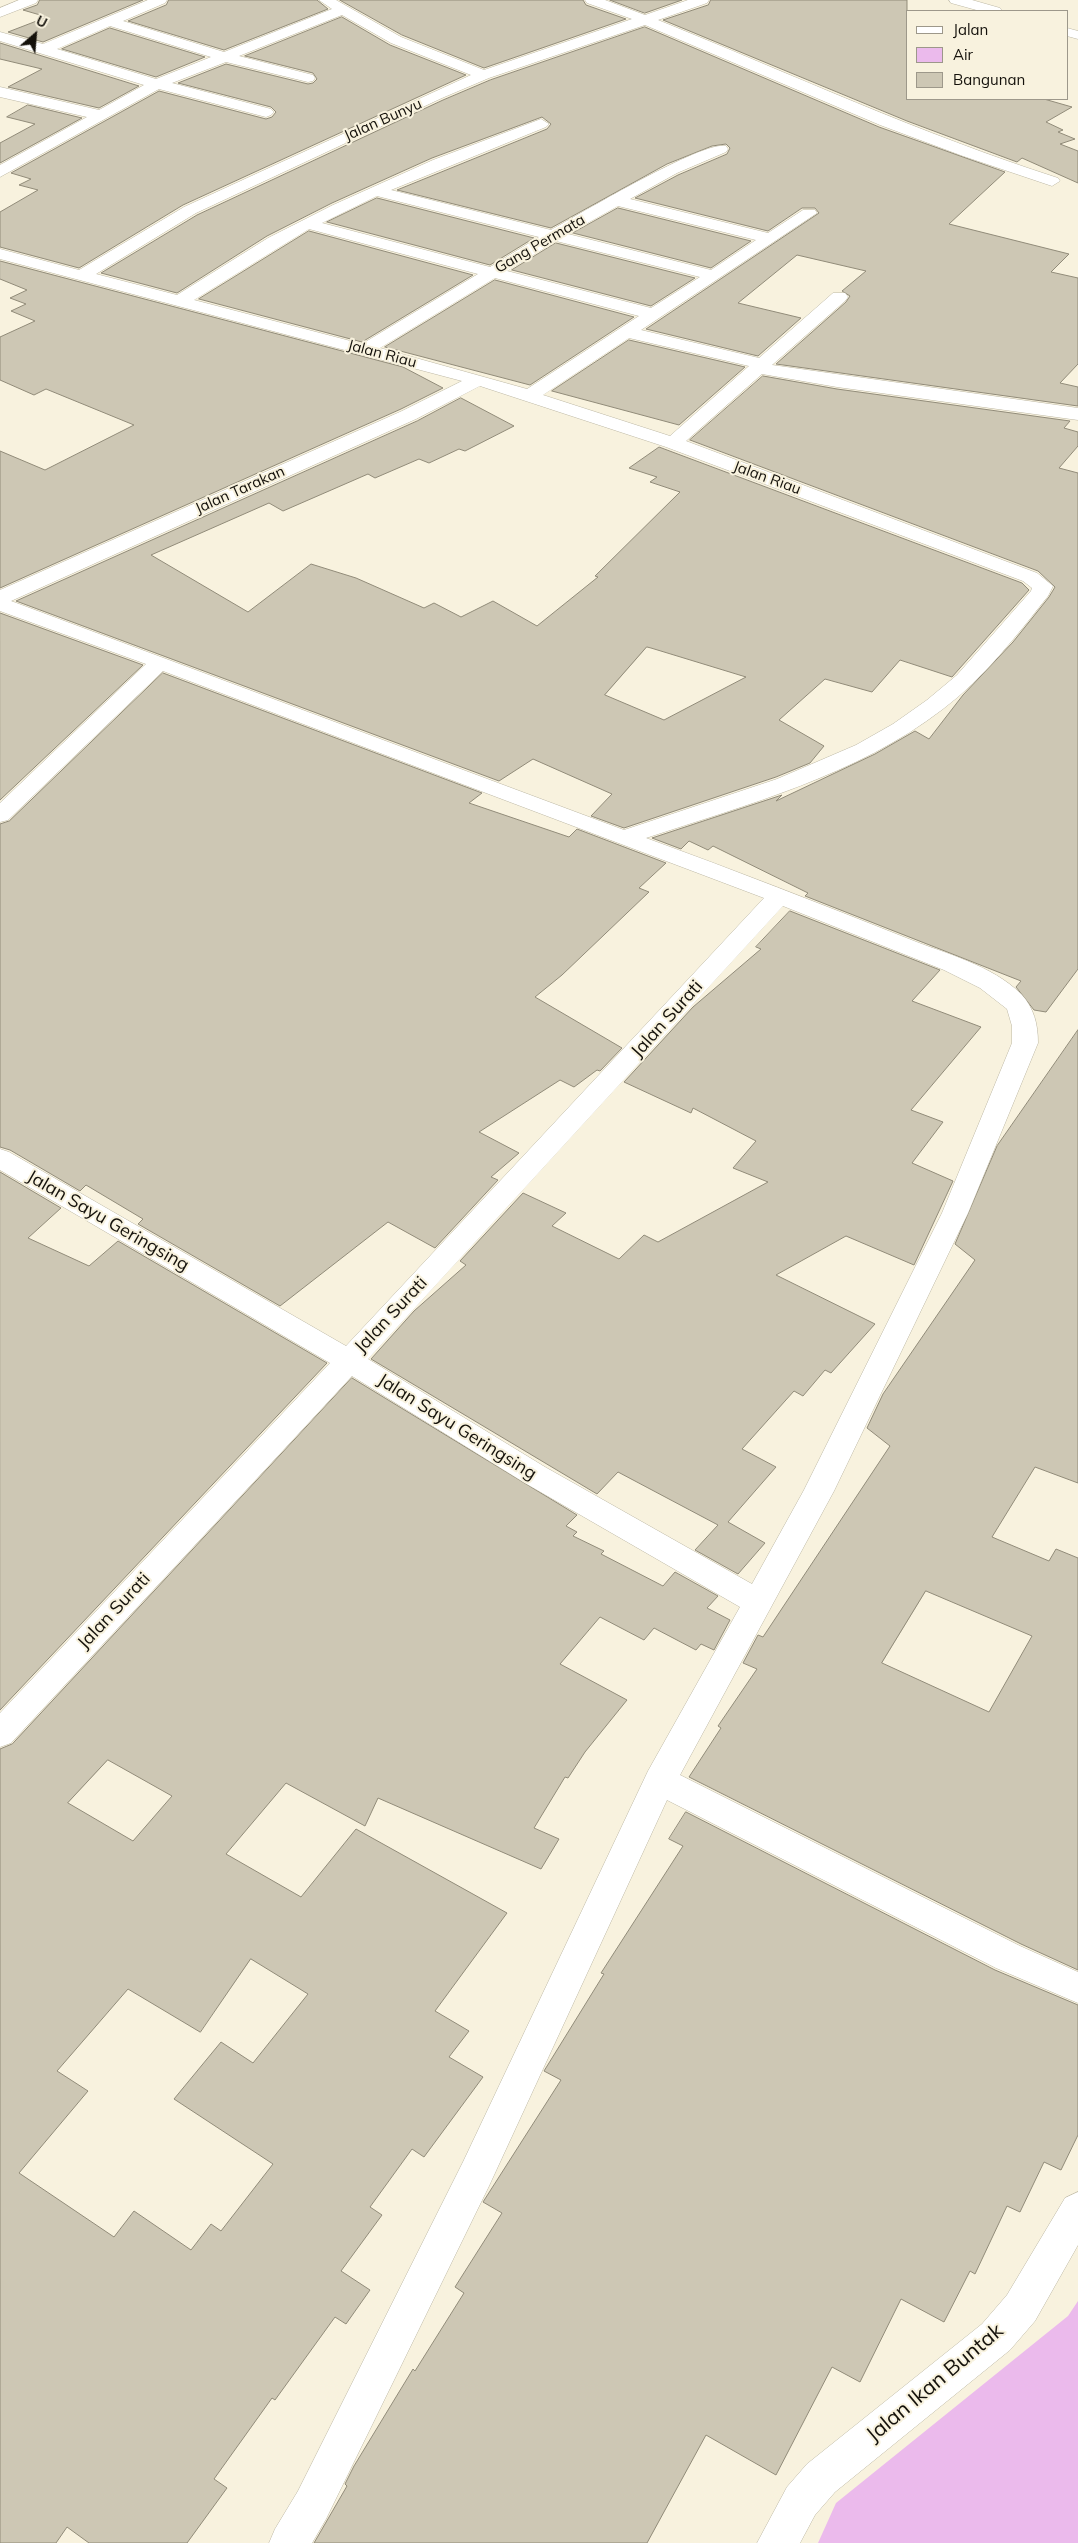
<!DOCTYPE html>
<html>
<head>
<meta charset="utf-8">
<style>
	body { margin:0 }
	#map { position:relative; width:1078px; height:2543px; overflow:hidden; background:#f8f2de; font-family:Mulish,sans-serif }
	canvas { display:block }
	.legend { position:absolute; left:906px; top:10px; width:162px; height:90px; box-sizing:border-box; background:#f8f2de; border:1px solid #9d988a; margin:0; padding:6px 9px; list-style:none; font-size:15px; color:#14110b }
	.legend li { display:flex; align-items:center; gap:10px; height:25px }
	.legend b { width:25px; border:1px solid #9d988a }
	.north { position:absolute; left:10px; top:10px; width:50px; height:50px; -webkit-text-stroke:4px #f8f2de; paint-order:stroke; rotate:27deg; font-size:14px; font-weight:700; line-height:20px; text-align:center; color:#14110b }
	.north::after { content:''; display:block; margin:auto; width:18px; height:22px; background:#14110b; clip-path:polygon(50% 0,100% 100%,50% 72%,0 100%) }
</style>
</head>
<body>
<div id="map">
<canvas width="1078" height="2543"></canvas>
<ul class="legend">
<li><b style="height:6px;background:#fff"></b>Jalan</li>
<li><b style="height:14px;background:#ebbaec"></b>Air</li>
<li><b style="height:14px;background:#cdc7b4"></b>Bangunan</li>
</ul>
<div class="north">U</div>
</div>
<script>
const context = document.querySelector('canvas').getContext('2d');
context.lineJoin = 'round';
function paint(path, color) { context.fillStyle = color; context.fill(path, 'evenodd'); }
function trace(path, color, width, dash) { context.strokeStyle = color; context.lineWidth = width; context.lineCap = dash ? 'butt' : 'round'; context.setLineDash(dash || []); context.stroke(path); }
function write(font, color, halo, rows, align = 'center') {
  context.font = font + ' Mulish,sans-serif'; context.lineWidth = 4; context.setLineDash([]); context.textBaseline = 'middle'; context.strokeStyle = halo; context.fillStyle = color; for (const [text, x, y, turn = 0] of rows) {
    context.save(); context.translate(x, y); context.rotate((+turn || 0) * Math.PI / 180); context.textAlign = isNaN(turn) ? turn : align; if (halo) context.strokeText(text, 0, 0); context.fillText(text, 0, 0); context.restore();
  }
}
const water = new Path2D(`
	M1078,2301V2543H818L836,2503L1068,2316Z`);
const building = new Path2D(`
	M40,0H143L43,42L8,32L47,17L23,10L37,5Z
	M169,0H317L328,9L224,50L128,21L166,5Z
	M340,0H583L586,5L626,19L484,68L402,35Z
	M610,0H682L645,13Z
	M711,0H907V99H1044L1072,107L1046,122L1063,130L1058,132L1075,139L1060,144L1078,151V183L1022,158L1017,162L907,121L663,20L708,5Z
	M342,17L390,45L466,75L183,205L79,268L0,247V212L38,190L19,185L31,179L11,173L159,91L266,119L272,117L276,112L271,107L178,83L226,64L308,84L313,83L317,79L313,73L245,56Z
	M645,27L879,127L1005,172L949,224L1069,254L1051,272L1078,278V364L1060,383L1078,387V406L776,364L846,302L850,296L842,291L866,271L797,255L738,303L801,318L758,356L646,329L819,213L815,208H802L768,231L635,198L678,175L727,154L730,148L726,144L712,146L667,164L551,228L397,190L547,129L551,124L542,117L432,158L332,203L267,236L177,293L101,273L197,215L443,100L490,80Z
	M110,28L205,57L156,77L62,49Z
	M0,43L139,86L99,108L8,87L42,69L0,59Z
	M28,105L82,118L0,163V143L35,124L7,117Z
	M377,198L534,238L490,265L327,222Z
	M618,208L751,241L711,268L573,233Z
	M309,231L473,275L362,342L199,299Z
	M556,243L695,278L651,306L512,270Z
	M0,261L403,367L443,388L401,409L0,588V451L45,470L134,425L46,389L34,395L0,380V337L35,321L11,311L26,304L10,298L27,290L0,279Z
	M495,280L634,317L530,385L385,347Z
	M629,340L745,367L679,425L552,391Z
	M763,376L837,389L1070,421L1064,428L1078,432V446L1059,468L1078,473V969L1046,1012L1034,1010L1016,987L1021,981L805,896L808,893L713,846L708,850L689,841L681,849L652,838L782,795L776,801L875,754L915,731L929,739L963,695L1013,642L1049,597L1055,587L1038,571L690,440Z
	M461,398L514,426L465,451L459,449L429,463L419,459L375,478L368,474L283,511L269,503L151,555L248,612L311,564L356,578L424,608L434,603L461,617L493,601L537,626L598,577L595,576L680,492L650,482L657,477L629,468L659,447L1022,583L1029,590L952,677L900,660L872,692L825,679L779,720L824,746L810,763L776,777L624,828L591,816L612,794L533,759L499,781L16,601L417,421ZM647,647L651,648L746,677L664,720L605,695Z
	M0,613L143,665L0,800Z
	M163,673L482,793L469,803L569,837L577,829L666,863L639,888L649,892L562,975L535,997L622,1048L600,1071L597,1070L574,1087L560,1080L479,1132L519,1153L491,1177L498,1180L435,1248L388,1222L280,1306L138,1224L143,1219L86,1185L80,1191L10,1150L0,1147V824L9,821Z
	M790,911L940,970L912,1001L981,1027L911,1110L943,1122L912,1163L953,1181L914,1265L846,1236L776,1275L875,1324L831,1373L825,1370L803,1396L794,1391L742,1449L776,1467L728,1522L765,1543L738,1574L695,1550L718,1525L618,1472L597,1494L371,1359L414,1311L466,1265L460,1261L523,1193L566,1213L552,1226L619,1259L644,1235L658,1242L768,1182L733,1168L756,1141L693,1108L691,1113L624,1082L693,1007L761,949L756,947Z
	M1078,1030V1483L1035,1467L992,1537L1049,1561L1056,1549L1078,1558V1970L1021,1944L689,1777L721,1728L718,1726L757,1669L743,1663L758,1635L763,1637L890,1446L867,1428L883,1394L975,1260L955,1244L997,1146ZM926,1591L1032,1636L989,1712L882,1663Z
	M0,1172L61,1208L28,1238L89,1266L118,1241L327,1363L0,1710Z
	M352,1378L577,1515L566,1526L577,1532L573,1536L604,1551L601,1554L663,1586L675,1572L718,1596L707,1608L730,1620L714,1650L701,1644L696,1650L654,1628L644,1640L600,1617L560,1664L627,1700L585,1752L568,1778L565,1777L534,1828L559,1839L541,1869L378,1798L365,1826L286,1783L226,1854L301,1897L356,1829L507,1913L435,2011L469,2031L449,2057L483,2077L424,2157L412,2149L370,2207L382,2215L341,2271L370,2290L346,2324L335,2317L275,2400L272,2398L214,2479L227,2488L187,2543H89L67,2527L56,2543H0V1749L12,1744ZM108,1760L172,1796L133,1841L68,1803ZM251,1959L308,1994L253,2063L221,2042L174,2099L273,2164L221,2231L211,2224L191,2250L134,2211L114,2237L19,2173L88,2091L57,2071L128,1989L200,2032Z
	M686,1812L995,1970L1078,2005V2135L1061,2170L1044,2162L1020,2212L1007,2206L975,2274L970,2271L944,2322L901,2299L860,2382L832,2367L776,2475L706,2435L647,2543H314L347,2486L345,2484L354,2466L413,2369L415,2371L464,2293L455,2287L502,2213L483,2202L561,2080L544,2071L604,1974L601,1973L683,1846L669,1839Z`);
const minor = new Path2D(`
	M19,0H38L36,3L0,17V8Z
	M148,0H167L165,3L123,21L224,52L332,9L319,0H336L401,37L484,70L632,19L587,3L585,0H605L645,15L688,0H709L707,3L658,20C791,74 921,134 1058,178L1060,181L1052,186L1046,184L963,156L880,125L645,25L489,78L442,98L196,213L96,274L177,295L268,238L333,205L433,160L541,119L549,124L546,127L391,190L551,230C578,215 703,140 726,146L728,149L726,152L677,173L630,199L768,233L803,210H815L817,213L641,330L759,358L833,293H845L848,297L845,301L772,365L1078,408V420L837,387L762,374L686,441L1037,573L1053,586L1048,596C1016,636 984,678 943,709C856,776 748,804 646,838C734,870 821,904 909,939C946,954 992,965 1021,994C1034,1008 1038,1024 1038,1043L968,1213L834,1491L680,1775L1020,1946L1078,1972V2003L996,1968L667,1800L489,2186L326,2519L312,2543H269L275,2529L298,2491L463,2162L648,1771L740,1607L525,1483L352,1376L11,1743L0,1747V1713L330,1363L0,1170V1149L9,1152L346,1346L764,898L163,671L8,820L0,822V803L146,664L0,611V590L402,411L462,381L0,259V249L79,270L184,207L471,75L391,43L342,15L239,56L313,75L315,78L313,81L308,82L226,62L172,83L271,109L274,112L271,115L266,117L159,89L0,177V165L87,117L0,97V87L99,110L144,85L0,41V32L43,44ZM110,26L211,57L156,79L57,49ZM377,196L539,237L490,267L322,223ZM618,206L756,240L711,270L568,234ZM309,229L478,274L362,344L194,300ZM556,241L700,277L651,308L507,271ZM495,278L639,316L527,389L380,348ZM629,338L749,366L670,436L543,395ZM480,386L666,447L1023,581L1032,588L1031,591L957,675L927,700L893,724L856,745L777,779L624,830L11,601L416,419ZM783,906L944,970L980,988L1007,1009L1012,1026V1043L942,1213L804,1490L752,1584L545,1467L368,1359Z
	M949,0H972L1000,8L1002,11H980L951,3Z
	M1067,28L1078,31V39L1067,36Z
	M1078,2192V2245L1035,2321L1010,2350L835,2492L815,2515L800,2543H757L787,2487L807,2464L982,2324L1007,2295L1065,2198Z`);
const farStreetnames = [
	["Jalan Bunyu",383,120,-24],
	["Gang Permata",540,244,-30],
	["Jalan Riau",382,354,15],
	["Jalan Riau",767,478,20],
	["Jalan Tarakan",240,490,-24]
];
const streetNames = [
	["Jalan Surati",667,1019,-48],
	["Jalan Sayu Geringsing",108,1221,30],
	["Jalan Surati",391,1315,-47],
	["Jalan Sayu Geringsing",457,1427,32],
	["Jalan Surati",114,1611,-47]
];
const nearStreetnames = [
	["Jalan Ikan Buntak",935,2383,-40]
];
paint(water, '#ebbaec');
paint(building, '#cdc7b4');
trace(building, '#918b79', 1);
trace(minor, '#bdb8a5', 1);
paint(minor, '#fff');
write('15px', '#14110b', '#f8f2de', farStreetnames);
write('18px', '#14110b', '#f8f2de', streetNames);
write('21px', '#14110b', '#f8f2de', nearStreetnames);
</script>
</body>
</html>
